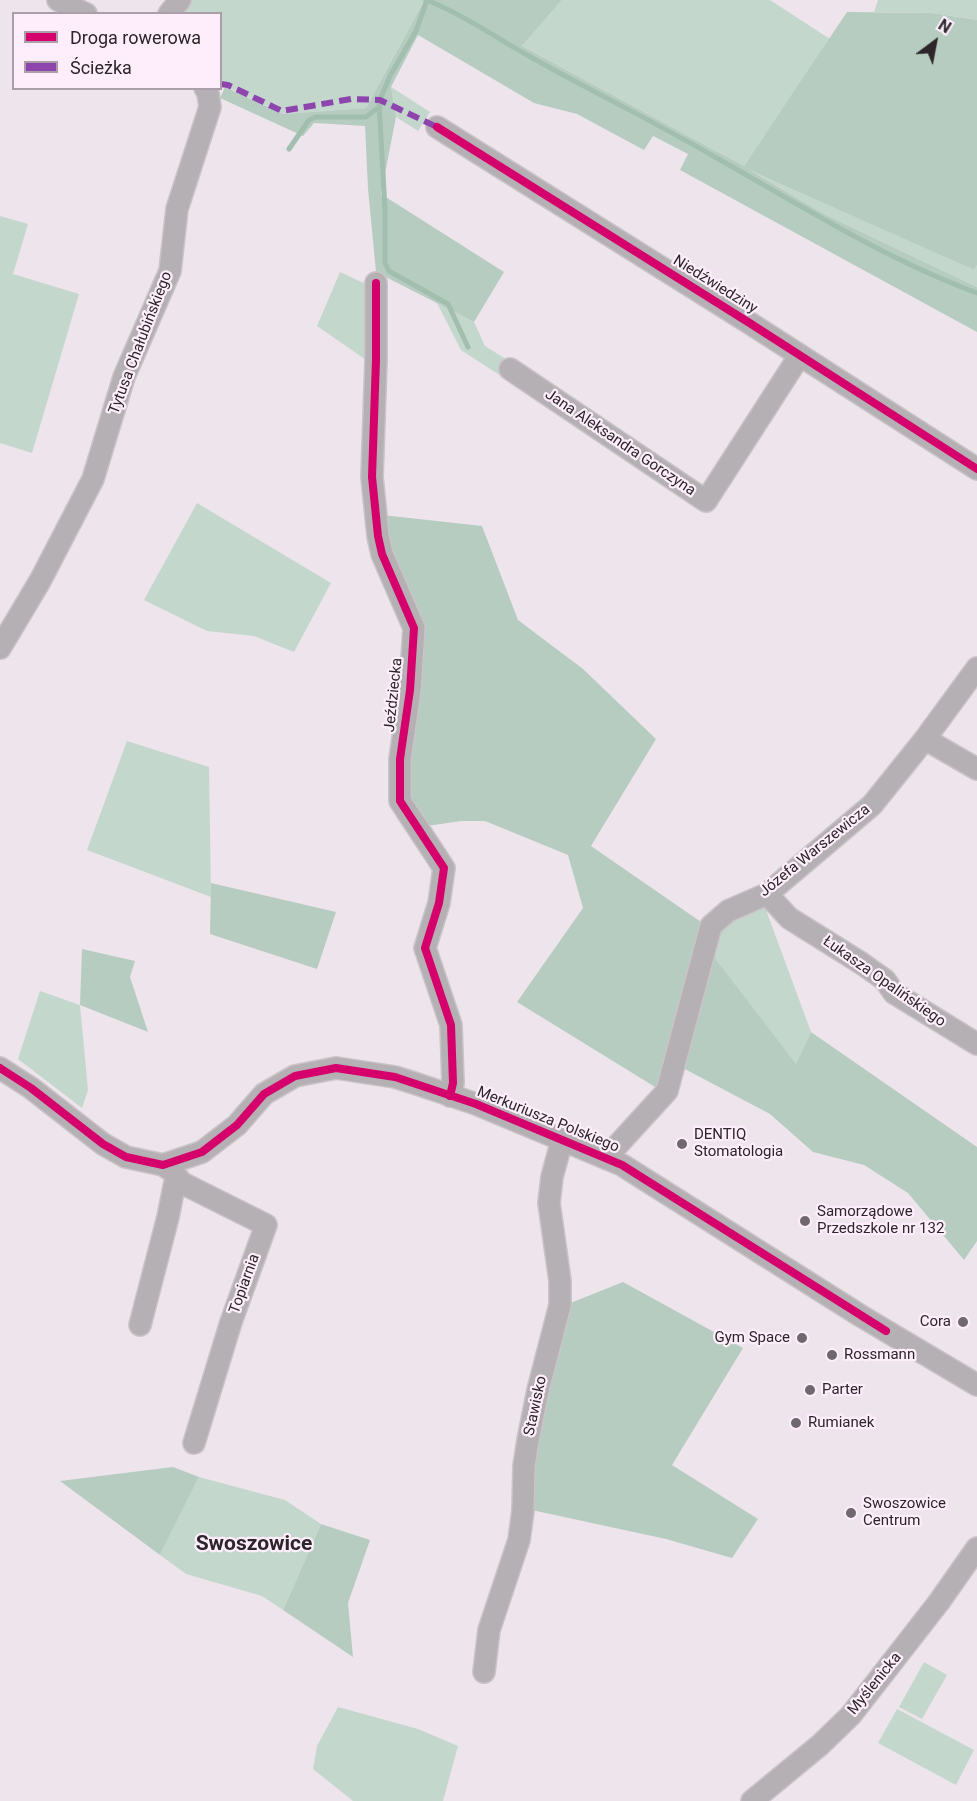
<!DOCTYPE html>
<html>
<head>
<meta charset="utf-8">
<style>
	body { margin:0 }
	#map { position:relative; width:977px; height:1801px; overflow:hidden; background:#eee4ec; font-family:Roboto,sans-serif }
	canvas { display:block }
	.legend { position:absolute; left:12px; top:12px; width:210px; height:78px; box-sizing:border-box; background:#feeefc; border:2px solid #aa9ea8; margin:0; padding:8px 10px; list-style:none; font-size:18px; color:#2c262b }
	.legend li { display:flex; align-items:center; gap:12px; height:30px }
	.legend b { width:30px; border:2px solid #aa9ea8 }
	.north { position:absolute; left:905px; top:12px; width:60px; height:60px; -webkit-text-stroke:4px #feeefc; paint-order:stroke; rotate:32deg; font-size:16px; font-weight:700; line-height:24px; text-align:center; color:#2c262b }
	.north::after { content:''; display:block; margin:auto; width:21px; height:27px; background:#2c262b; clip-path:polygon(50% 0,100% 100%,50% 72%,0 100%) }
</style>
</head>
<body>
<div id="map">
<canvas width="977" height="1801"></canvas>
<ul class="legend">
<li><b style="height:8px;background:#d6006c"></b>Droga rowerowa</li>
<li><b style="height:8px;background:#8e44ad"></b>Ścieżka</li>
</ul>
<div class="north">N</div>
</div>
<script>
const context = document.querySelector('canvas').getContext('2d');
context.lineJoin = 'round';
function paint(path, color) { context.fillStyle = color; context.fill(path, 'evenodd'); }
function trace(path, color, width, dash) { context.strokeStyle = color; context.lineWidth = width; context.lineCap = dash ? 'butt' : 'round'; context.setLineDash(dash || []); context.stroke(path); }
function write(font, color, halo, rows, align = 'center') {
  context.font = font + ' Roboto,sans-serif'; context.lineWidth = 4.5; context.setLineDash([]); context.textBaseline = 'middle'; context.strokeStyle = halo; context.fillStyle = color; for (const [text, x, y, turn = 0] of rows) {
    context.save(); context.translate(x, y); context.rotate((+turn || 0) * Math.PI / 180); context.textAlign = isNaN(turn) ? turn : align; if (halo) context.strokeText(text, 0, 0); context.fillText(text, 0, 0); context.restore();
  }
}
const green = new Path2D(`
	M186,0H422L423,3L366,108L283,114L221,84L220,14H178Z
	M562,0H770L830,39L744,166L974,270L977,265V287L824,214L744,166L522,46Z
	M878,0H977V20L933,13L874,12Z
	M391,87L430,112L418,131L396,117Z
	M0,216L28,224L13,274L79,294L32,453L0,443Z
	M340,272L370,286L369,362L317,326Z
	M437,303L474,322L485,346L509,361L501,376L461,350Z
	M197,503L331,583L294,652L254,636L207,631L144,600Z
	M127,741L209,767L211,897L87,850Z
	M762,899L811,1032L796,1065L712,954L719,927Z
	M40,991L80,1005L88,1090L82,1108L18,1059Z
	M199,1477L285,1500L321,1524L283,1610L262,1596L186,1574L160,1555Z
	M924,1662L947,1675L922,1719L899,1707Z
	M338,1707L418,1729L458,1746L443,1801H353L313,1769L317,1746Z
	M897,1709L974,1750L956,1785L878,1743Z`);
const forest = new Path2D(`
	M422,0H562L522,46L744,166L847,12L933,13L977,20V265L974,270L750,170L824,214L977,287V332L680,170L688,154L653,136L644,150L577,114L534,103L418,35L391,87L396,117L381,194L504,272L474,322L376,272L368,189L365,126L314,123L303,136L220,98L225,87L283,114L366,108L423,3Z
	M382,515L482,526L518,620L583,669L656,739L591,846L704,924L660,1090L517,1002L583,908L568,855L485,821H461L420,827L405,801L422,629L393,574Z
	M211,883L336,912L317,969L210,934Z
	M82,949L135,961L130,977L148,1032L80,1005Z
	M712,954L796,1064L811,1032L977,1147V1241L964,1260L908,1193L864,1165L813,1152L770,1114L681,1067Z
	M623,1282L743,1348L672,1465L758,1519L732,1558L666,1539L527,1509L528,1479L568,1304Z
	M173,1467L199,1477L160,1555L60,1481Z
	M321,1524L370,1540L348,1603L353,1657L283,1610Z`);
const stream = new Path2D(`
	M427,0C463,15 494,36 527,55C589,90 653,121 715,157C800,205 885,259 977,293
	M427,0L416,31L390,76L379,102L385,209V263L389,271L448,304L468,347
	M289,149L309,120L316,117H366L380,106`);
const minor = new Path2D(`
	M58,0L86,14
	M169,14L180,0
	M437,127L748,322L977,469
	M376,283V360L372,477L378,536L382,554L414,628L410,690L400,759V801L444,868L439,903L425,948L451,1025L453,1083L450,1096
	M510,369L706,501L800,355
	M0,648L40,581L93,479L124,377L170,271L177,209L210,107L208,93L205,88
	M925,739L977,769
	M767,894L789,918L861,963L885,980L894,993L977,1044
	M0,1068L31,1088L103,1144L126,1157L163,1165L202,1152L237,1125L264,1094L295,1076L336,1068L395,1077L417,1084L476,1104L622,1165L861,1316L977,1385
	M607,1159L614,1149L667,1091L711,926L728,911L767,894L872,805L925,739L977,668
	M163,1165L172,1171L182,1183L266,1225L231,1322L194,1443
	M140,1325L168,1217L176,1177
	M484,1672L489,1630L519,1540L523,1510L524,1466L528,1440L538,1390L560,1305V1281L549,1203L552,1177L562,1140
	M752,1801L820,1745L851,1715L939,1602L977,1548`);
const quiet = new Path2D(`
	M220,84L228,85L282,111L351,99L380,100L437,127`);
const cycleway = new Path2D(`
	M437,127L748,322L977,469
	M376,283V360L372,477L378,536L382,554L414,628L410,690L400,759V801L444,868L439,903L425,948L451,1025L453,1083L450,1096
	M0,1068L31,1088L103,1144L126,1157L163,1165L202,1152L237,1125L264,1094L295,1076L336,1068L395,1077L476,1104L622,1165L886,1331`);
const markers = [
	[682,1144,6,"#70686f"],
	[805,1221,6,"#70686f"],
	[963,1322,6,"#70686f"],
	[802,1338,6,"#70686f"],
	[832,1355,6,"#70686f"],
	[810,1390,6,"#70686f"],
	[796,1423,6,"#70686f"],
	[851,1513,6,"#70686f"]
];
const streetNames = [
	["Niedźwiedziny",715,285,32],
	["Tytusa Chałubińskiego",141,343,-69],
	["Jana Aleksandra Gorczyna",620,443,34],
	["Jeździecka",394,695,-84],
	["Józefa Warszewicza",815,851,-39],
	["Łukasza Opalińskiego",884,982,35],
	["Merkuriusza Polskiego",548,1120,22],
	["Topiarnia",245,1284,-70],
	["Stawisko",536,1406,-78],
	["Myślenicka",875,1684,-51]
];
const poiNames = [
	["DENTIQ",694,1135],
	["Stomatologia",694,1152],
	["Samorządowe",817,1212],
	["Przedszkole nr 132",817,1229],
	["Cora",951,1322,"right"],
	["Gym Space",790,1338,"right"],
	["Rossmann",844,1355],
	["Parter",822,1390],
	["Rumianek",808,1423],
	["Swoszowice",863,1504],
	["Centrum",863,1521]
];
const districtNames = [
	["Swoszowice",254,1545]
];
paint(green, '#c4d7cd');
paint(forest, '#b7ccc1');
trace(stream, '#a2beaf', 5);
trace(minor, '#cac3c8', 24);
trace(minor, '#b4b0b3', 21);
trace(quiet, '#8e44ad', 6, [12, 6]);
trace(cycleway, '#d6006c', 8);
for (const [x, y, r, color] of markers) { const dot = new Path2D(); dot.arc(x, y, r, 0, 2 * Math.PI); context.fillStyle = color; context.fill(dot); trace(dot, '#feeefc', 2); }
write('15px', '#2c262b', '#feeefc', streetNames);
write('15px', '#2c262b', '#feeefc', poiNames, 'left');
write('bold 21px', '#2c262b', '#feeefc', districtNames);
</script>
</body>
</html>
